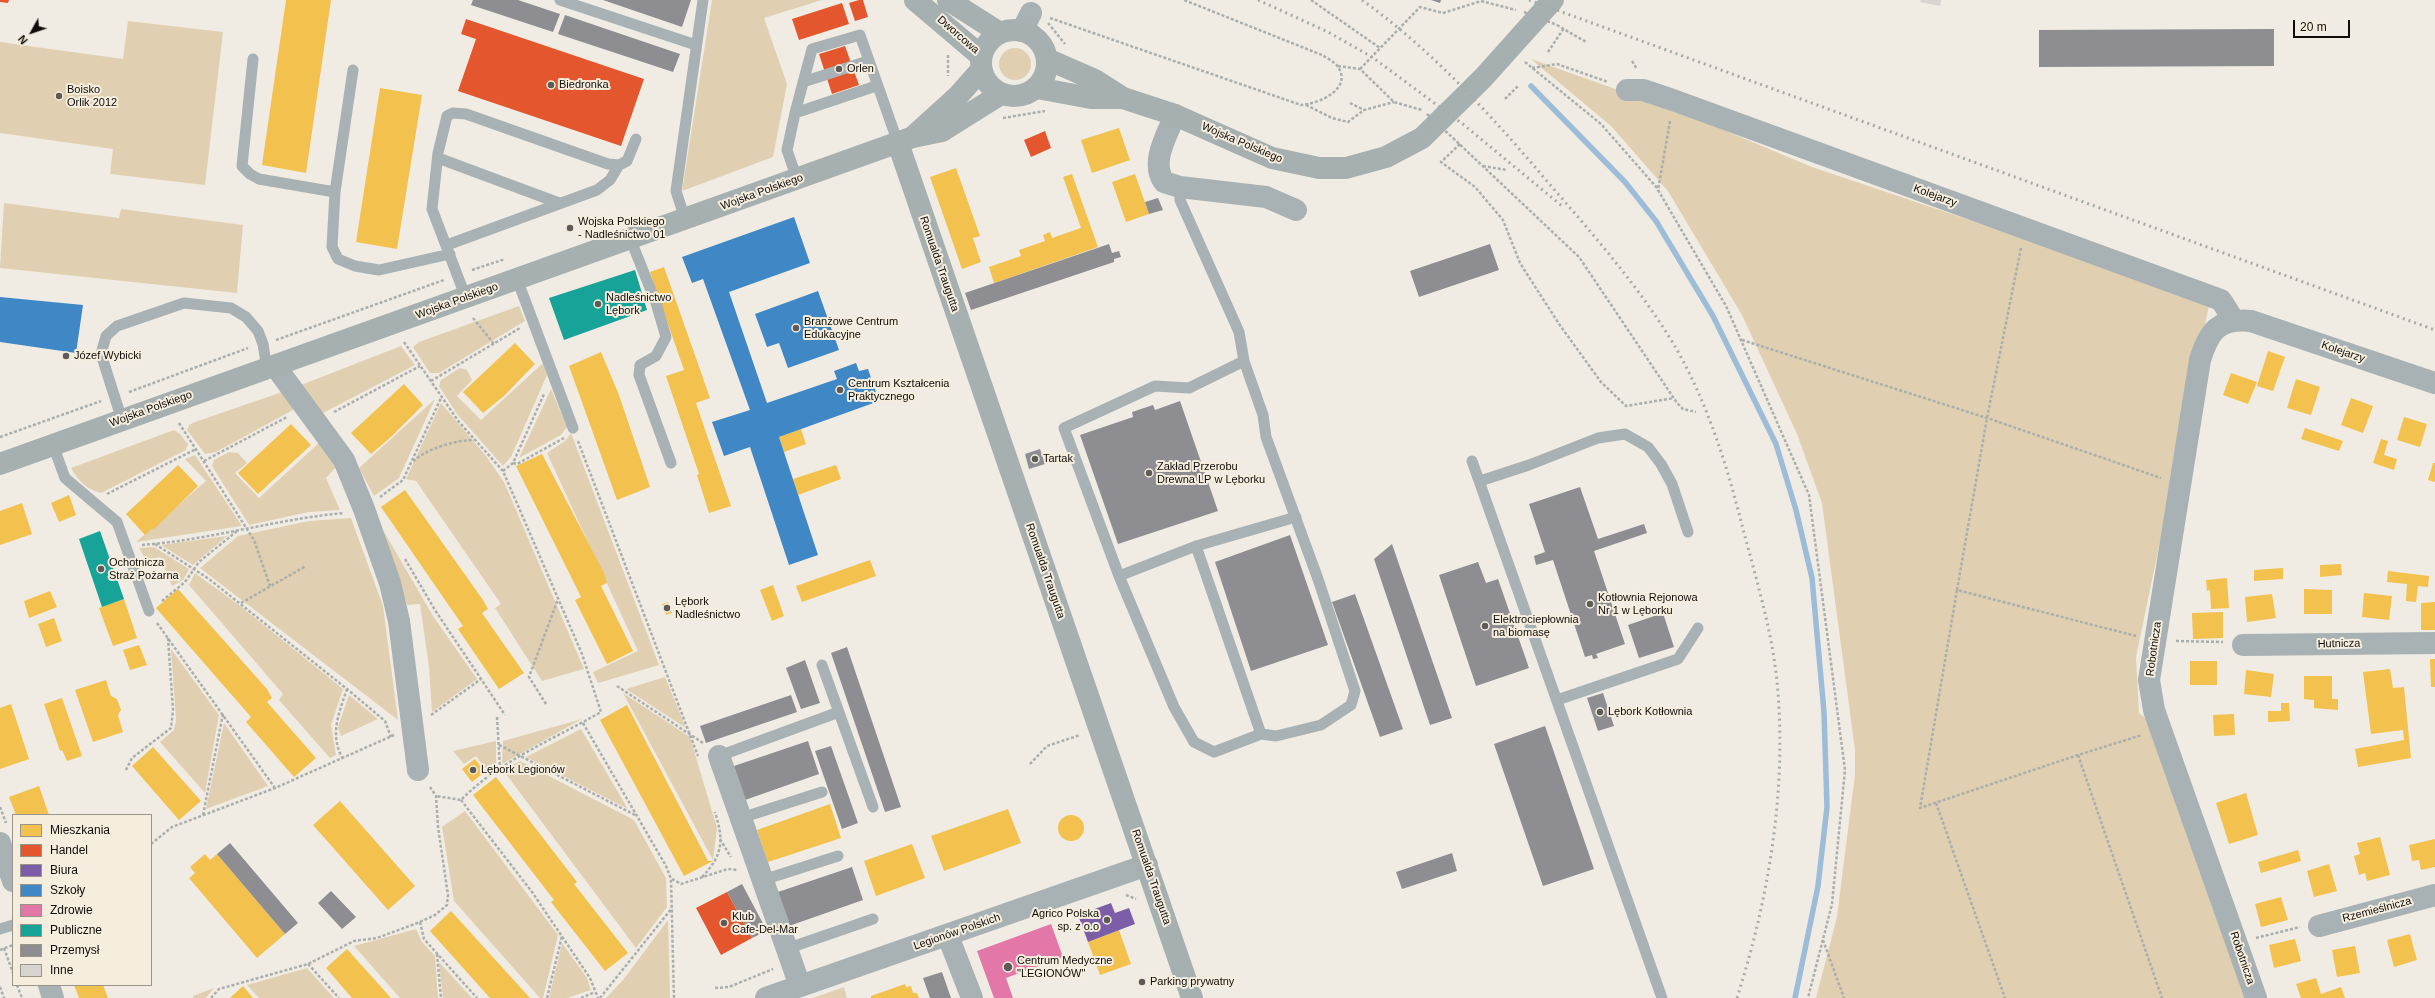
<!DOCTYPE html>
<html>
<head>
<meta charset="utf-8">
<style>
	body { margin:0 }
	#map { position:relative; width:2435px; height:998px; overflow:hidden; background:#f0ece4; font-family:Helvetica,sans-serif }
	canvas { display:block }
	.legend { position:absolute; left:12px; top:814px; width:140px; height:172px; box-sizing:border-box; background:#f5eedf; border:1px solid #999489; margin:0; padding:5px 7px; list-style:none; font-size:12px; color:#100d09 }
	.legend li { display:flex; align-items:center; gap:8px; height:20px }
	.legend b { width:20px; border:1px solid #999489 }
	.north { position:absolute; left:12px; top:12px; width:40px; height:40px; -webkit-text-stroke:3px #f5eedf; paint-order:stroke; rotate:230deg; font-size:11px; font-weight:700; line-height:16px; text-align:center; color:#100d09 }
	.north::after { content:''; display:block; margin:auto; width:14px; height:18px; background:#100d09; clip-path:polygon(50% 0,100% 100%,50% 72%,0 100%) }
	.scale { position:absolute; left:2293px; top:20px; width:57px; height:18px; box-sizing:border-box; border:2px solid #100d09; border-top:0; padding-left:5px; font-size:12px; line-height:14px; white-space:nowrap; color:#100d09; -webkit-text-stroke:3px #f5eedf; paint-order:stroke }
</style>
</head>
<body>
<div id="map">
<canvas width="2435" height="998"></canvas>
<ul class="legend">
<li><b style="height:11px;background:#f2c14e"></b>Mieszkania</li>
<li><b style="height:11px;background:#e4572e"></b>Handel</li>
<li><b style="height:11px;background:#7b5ea7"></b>Biura</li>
<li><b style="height:11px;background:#3f88c5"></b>Szkoły</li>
<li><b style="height:11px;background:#e377a8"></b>Zdrowie</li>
<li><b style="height:11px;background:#17a398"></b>Publiczne</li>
<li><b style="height:11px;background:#8d8d92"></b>Przemysł</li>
<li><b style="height:11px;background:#d8d4cf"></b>Inne</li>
</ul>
<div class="north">N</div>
<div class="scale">20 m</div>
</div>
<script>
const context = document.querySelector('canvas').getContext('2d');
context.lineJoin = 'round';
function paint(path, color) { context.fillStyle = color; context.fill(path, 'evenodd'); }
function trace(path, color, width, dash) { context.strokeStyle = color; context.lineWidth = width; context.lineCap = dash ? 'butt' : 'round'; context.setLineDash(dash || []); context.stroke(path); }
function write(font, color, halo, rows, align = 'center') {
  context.font = font + ' Helvetica,sans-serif'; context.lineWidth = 4; context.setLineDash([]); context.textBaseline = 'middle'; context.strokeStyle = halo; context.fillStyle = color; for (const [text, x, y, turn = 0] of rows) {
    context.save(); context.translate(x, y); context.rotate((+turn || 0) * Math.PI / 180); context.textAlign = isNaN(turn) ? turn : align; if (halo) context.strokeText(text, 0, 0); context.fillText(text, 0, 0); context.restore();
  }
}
const green = new Path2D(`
	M712,0H822L764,18L787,84L773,157L682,191Z
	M128,21L223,32L205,185L110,174L113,149L0,133V42L123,59Z
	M999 64a16 16 0 1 1 32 0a16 16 0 1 1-32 0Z
	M1531,59L1683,113L1812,167L2210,301L2136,657L2139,713L2161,730L2255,998H1816L1837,917L1855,774V750L1822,503L1797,434L1742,315L1668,191L1611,126Z
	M4,203L119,218L121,209L243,225L237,293L0,268Z
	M519,306L525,321L439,373H430L413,347L419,342Z
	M401,346L415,365L321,414L301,385Z
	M543,363L547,375L511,457L503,466L457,414L439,386L441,380L460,368L467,370L472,380L457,396L481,420Z
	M551,389L567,427L561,435L519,458Z
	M285,391L295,404L293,410L216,452L205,454L187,430L189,425L195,422Z
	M435,399L399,478L374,496L359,468Z
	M441,403L486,456L504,482L584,669L542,681L495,608L501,604L416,481L406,479Z
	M174,430L180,434L188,444L186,450L101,493C87,490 78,480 71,468Z
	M571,433L659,665L598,683L593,672L638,651L547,453L565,441Z
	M321,441L339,464L326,478L340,510L309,512L249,525L212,466L214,460L229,452L238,453L247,463L235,473L259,498Z
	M195,455L242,526L136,542L206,481L185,459Z
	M351,518L383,606L398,720L200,568L238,536L309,521Z
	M383,530L433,616L477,679L432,712L429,667L420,604L407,605Z
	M227,536L193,565L161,545Z
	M154,547L189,569L183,580L172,586L160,557L146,560L139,548Z
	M195,573L239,605L343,689L331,725L336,755L330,758L279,700L283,694L189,585Z
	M171,649L219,715L205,793L160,742L174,730L176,720Z
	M665,677L686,728L626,689Z
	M623,693L690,737L717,828L713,860Z
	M349,695L378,719L341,736L338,727Z
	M582,719L502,764L503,741Z
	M224,723L268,786L206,809Z
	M581,729L628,809L526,757Z
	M496,741V766L488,772L476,756L464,764L453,751Z
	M520,761L634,820L666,878L667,907L636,948L503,770Z
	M465,811L558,935L543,998H540L454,901L442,827Z
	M668,920L670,998H606L623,980Z
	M416,929L422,942L435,956L438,998H400L354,946Z
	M562,943L587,978L591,990L567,998H549Z
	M439,962L472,998H443Z
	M307,968L334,998H259L247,985Z
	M844,987L847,998H813Z
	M214,988L206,998H193V996Z`);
const homes = new Path2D(`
	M286,0H331L306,173L262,165Z
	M380,88L422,95L397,249L356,242Z
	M1119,128L1130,160L1092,173L1081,140Z
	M956,168L980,236L973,238L981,262L962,269L930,177Z
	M1072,174L1098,247L994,283L989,267L1021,256L1019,250L1045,241L1043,235L1050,232L1052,238L1081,228L1063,177Z
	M1135,174L1149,214L1126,222L1112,182Z
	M573,225L574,229L567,232L565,228Z
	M664,267L710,398L696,403L731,506L709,513L697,475L699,474L666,376L684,370L650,272Z
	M515,343L535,364L504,396L483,413L463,392Z
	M2268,351L2285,357L2273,391L2257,386Z
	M601,352L619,395L650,487L617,500L569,366Z
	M2231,373L2257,382L2248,404L2223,395Z
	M2296,379L2320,387L2311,415L2287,408Z
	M404,384L423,405L392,436L371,454L351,433Z
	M2351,398L2373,406L2363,433L2341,425Z
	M2404,417L2427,424L2420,447L2397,440Z
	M291,424L311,445L258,494L238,473Z
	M2305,428L2343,441L2339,451L2301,439Z
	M801,429L806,444L784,452L779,437Z
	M2381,439L2388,441L2384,455L2397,459L2394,470L2373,463Z
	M542,454L604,573L607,583L601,586L633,651L607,664L575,600L581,597L516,466Z
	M2433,463H2435V482L2428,480Z
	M178,465L198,486L154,529L153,528L145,535L126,514Z
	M836,465L841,479L798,495L793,479Z
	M405,490L483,600L488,609L482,613L524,673L499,689L458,629L463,626L381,507Z
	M69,495L76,515L59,522L51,503Z
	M22,503L32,534L0,545V511Z
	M870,560L876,576L802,602L796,586Z
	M2341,564L2342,575L2320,577V565Z
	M2283,568V579L2254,581V570Z
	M2388,571L2429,576L2428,587L2418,586L2416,602L2406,601L2407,584L2387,582Z
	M2227,578L2229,608L2211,609L2210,590L2207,591L2206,580Z
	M773,585L784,616L772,621L760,590Z
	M178,589L267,689L272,698L267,702L316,758L294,777L246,722L251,717L156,608Z
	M2304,589L2332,590V614H2304Z
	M50,591L57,607L29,618L24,601Z
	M2364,593L2392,596L2389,620L2362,617Z
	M2272,594L2276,618L2247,622L2245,597Z
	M124,599L137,638L113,646L99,608Z
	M668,602L672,613L666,615L662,604Z
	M2435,602V630H2421V603Z
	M2223,612V638L2193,639L2192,613Z
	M54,618L62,641L46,647L38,624Z
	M139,645L147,665L130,670L123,650Z
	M2430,659H2435V687H2431Z
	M2190,661H2217V685H2190Z
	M2390,669L2393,688L2404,687L2411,758L2358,767L2355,749L2404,740L2403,730L2371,734L2363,672Z
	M2246,670L2274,674L2271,697L2244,694Z
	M2304,676H2332V699H2338V710L2314,708V700L2304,699Z
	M106,680L111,696L117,699L121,710L118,715L123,732L93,742L75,690Z
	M62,698L82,756L67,761L62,750L60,751L44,704Z
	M2281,703H2289L2290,721L2268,722V711H2281Z
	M11,704L29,759L0,769V708Z
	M627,705L708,861H713L684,876L600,720Z
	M2234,714L2235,735L2214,736L2213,715Z
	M153,747L201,801L179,820L132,766Z
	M475,759L485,772L472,782L462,769Z
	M496,777L577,882L574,884L628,953L605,971L551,902L554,900L473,795Z
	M39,786L49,815H16L9,797Z
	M2246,793L2258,835L2229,844L2216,803Z
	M340,801L415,886L388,910L313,825Z
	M830,804L841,838L768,862L757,830Z
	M1008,809L1021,843L944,871L931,836Z
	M1058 828a13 13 0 1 1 26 0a13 13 0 1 1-26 0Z
	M2380,837L2390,875L2367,881L2365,873L2359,875L2354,856L2360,854L2357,843Z
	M2435,839V867L2421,870L2419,860L2412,861L2409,845Z
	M912,844L925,878L876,896L864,861Z
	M2298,850L2301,861L2261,873L2258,862Z
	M205,854L210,860L217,854L285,934L257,958L189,878L195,873L190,867Z
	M2329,864L2337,891L2314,897L2307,871Z
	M2281,897L2288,920L2261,927L2255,904Z
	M451,911L530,998H490L430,931Z
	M1119,930L1131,964L1100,975L1088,942Z
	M2410,934L2417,960L2394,967L2387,940Z
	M2295,939L2301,961L2274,968L2269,945Z
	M2355,946L2360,973L2337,977L2332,950Z
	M347,949L391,998H352L326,968Z
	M2316,978L2321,994L2341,987L2345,998H2301L2296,984Z
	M905,984L906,987L911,986L913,993H917L919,998H871V996Z
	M74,985H103L108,998H79Z
	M243,986L253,998H230Z`);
const shops = new Path2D(`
	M0,0H9L8,3L0,2Z
	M859,0H863L868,17L855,21L849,3Z
	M842,3L849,24L799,40L792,19Z
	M466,19L644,79L621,146L458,91L476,39L461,34Z
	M845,46L859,85L832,94L819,54Z
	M1045,131L1051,148L1031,157L1024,140Z
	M727,892L752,938L721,955L696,908Z`);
const offices = new Path2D(`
	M1111,903L1115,913L1129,908L1135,924L1088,942L1078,915Z`);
const schools = new Path2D(`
	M794,217L810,263L729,292L767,403L837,379L834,371L856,363L859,371L868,369L879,401L779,437L818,555L789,565L750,447L724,456L712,422L750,410L703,279L692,283L682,257Z
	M818,291L839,350L788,368L779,343L767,347L755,314Z
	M0,297L83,305L76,353L0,342Z`);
const health = new Path2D(`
	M1051,924L1063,957L1006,978L1013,998H994L977,951Z`);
const public = new Path2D(`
	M635,270L647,310L564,340L549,298Z
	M100,531L124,599L102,607L79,539Z`);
const industry = new Path2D(`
	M473,0H518L560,14L553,32L471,5Z
	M603,0H691L682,27Z
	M1431,0H1441L1440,3Z
	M565,15L680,54L673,72L558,34Z
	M2274,29V66L2039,67V30Z
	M1158,198L1163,210L1149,214L1145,202Z
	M1109,244L1112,253L1119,251L1121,257L1114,259V262L971,310L965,293Z
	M1490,244L1499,270L1419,297L1410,271Z
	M1180,401L1218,511L1118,544L1080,435L1133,417L1132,412L1153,405L1155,410Z
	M1040,449L1045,464L1029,469L1025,454Z
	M1580,487L1598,539L1644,524L1647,533L1594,551L1625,644L1596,654L1598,658L1593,659L1592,655L1585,657L1553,560L1536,565L1534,556L1545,552L1529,504Z
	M1290,535L1328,645L1251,671L1215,562Z
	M1392,544L1452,718L1430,725L1374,559Z
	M1478,562L1486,583L1498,579L1529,668L1476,686L1439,575Z
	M1355,594L1403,729L1380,737L1332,602Z
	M1663,613L1674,647L1639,658L1628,625Z
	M847,647L901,807L885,812L831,653Z
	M805,660L820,703L801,709L786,668Z
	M1603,693L1614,726L1598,731L1587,698Z
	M791,695L797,712L706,743L700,726Z
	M1545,726L1594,869L1543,886L1494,744Z
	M808,741L819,774L745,800L734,766Z
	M831,746L858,823L842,829L815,751Z
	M230,843L298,923L285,934L217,854Z
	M1452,853L1457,871L1402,889L1396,872Z
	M852,867L863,900L789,926L778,892Z
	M742,884L767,931L752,938L727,892Z
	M331,891L356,917L342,929L318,903Z
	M942,972L951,998H930L923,978Z`);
const stream = new Path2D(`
	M1531,86L1625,182L1656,221L1713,316L1776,444L1796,510L1812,578L1824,712L1827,807L1818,886L1795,998`);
const building = new Path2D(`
	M1921,0H1941L1940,6L1920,2Z`);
const path = new Path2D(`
	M1311,0L1380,48
	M1050,18L1301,105C1318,104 1353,89 1338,67C1335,62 1327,58 1322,55L1184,0
	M1048,23L1065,44
	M1557,25L1586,42
	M1548,52L1564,28
	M948,55V76
	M1632,61L1637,69
	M1525,62L1601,124L1658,189
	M1338,66L1360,69L1394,102L1422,110
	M1532,68L1557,64L1608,82
	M1360,69L1420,7L1443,13L1481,1L1516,10
	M1505,99L1519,85
	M1350,103L1364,110L1394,102
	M1306,105L1332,118L1348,122L1364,110
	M1003,118L1045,111
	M1670,121L1658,190L1726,306L1809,495L1845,770L1832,904L1808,998
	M1453,138L1579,257L1677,403L1683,409L1696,412
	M1460,144L1441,162L1475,187L1503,220L1520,263L1559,324L1601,382L1626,406L1674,398
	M1483,166L1507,170
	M601,224L609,223
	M2021,248L1987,418L1957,590L2136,636
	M472,270L505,259
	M473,318L494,344
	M276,340L444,280
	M1742,340L1987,418L2161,478
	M404,342L459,422L503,471L582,654L601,712C554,739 499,761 461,800L436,796
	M431,381L520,328
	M129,392L248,348
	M334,412L420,366
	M179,423L254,540L270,586
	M0,437L101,401
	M578,441L698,756
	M204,461L287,417
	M413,461C429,448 455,440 475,440
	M513,463L517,464L564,438
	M503,471L513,463L544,394
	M107,494L196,449
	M380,497L403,480L441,398
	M155,544L209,579L347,689L385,721L391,737
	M142,545C210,540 276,519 344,513
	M405,559L435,610L505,715
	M1957,590L1920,808L2078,755L2142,735
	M162,601L185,582L199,562L237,531
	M241,603L306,566
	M157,623L275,788
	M2176,641L2223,642
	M617,686L703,743
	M546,704L529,677L558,599
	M431,715L481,679
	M497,717L500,768
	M583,723L666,866L671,879L674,998
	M499,745L637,816
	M2078,755L2162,998
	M343,759C329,735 339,713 347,689
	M1030,764L1047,746L1080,735
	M126,770L132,758L171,728L173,710L168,638
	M461,800L532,892L590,978L598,998
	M1936,803L2005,998
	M0,807L6,823
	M203,815L223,714
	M720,839L731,857
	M151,844L172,827L275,788L394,735
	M702,877C723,855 724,841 715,812
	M672,879L681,884L728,869L737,870
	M1126,895L1136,899
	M420,922L435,915L447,905L448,895L438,827L436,796L430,787
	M2256,938L2300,927
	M1823,940L1844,998
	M4,948L13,973
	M0,950L13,945
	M437,954L441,998
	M308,964L339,998
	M17,985L22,998
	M0,987L4,998
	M715,988L729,987L773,969
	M211,998L219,989L308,964L354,941L377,938L420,922L424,939L477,998
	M547,998L562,936
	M581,998L595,992
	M600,998L672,908`);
const lane = new Path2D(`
	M560,0L696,45
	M253,59L242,166L250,174L259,179L335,192L332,247L338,259L355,266L379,270L450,254
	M803,82L868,61
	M795,113L812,49L860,35L898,143
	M438,158L559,203
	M797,179L787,150L795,113L876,86
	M1180,187V200L1239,332L1244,361L1263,415L1266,437L1318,579L1355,691L1351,705L1321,725L1276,736L1261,734L1214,752L1194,742L1174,707L1119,576L1064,428L1155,386L1189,388L1244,361
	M335,192L353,70
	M685,219L676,191L703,0
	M630,238L656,303L666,337L656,356L640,365L639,375L671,463
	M447,245L597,190L610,180L619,165
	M517,279L573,428
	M466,298L432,209L438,153L447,116L453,113L466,114L608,164L619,165L627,161L636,139
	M122,420L101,354L106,336L117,326L184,303L231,308L246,317L258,331L263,344L267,369
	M53,445L65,478L117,522L149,611
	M1472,461L1662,998
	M1480,481L1529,465L1598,438L1625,434L1648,447L1661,464L1672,484L1688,532
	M1196,546L1261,734
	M1119,576L1196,546L1296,517
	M822,665L873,807
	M1557,700L1678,659L1698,628
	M719,756L839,712
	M741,818L822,792
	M763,880L838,856
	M0,929L13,925
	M786,949L873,919`);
const street = new Path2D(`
	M1022,31L1031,13
	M1627,90H1643L1673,100L2221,300L2233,319
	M1175,115C1167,135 1150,162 1164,182L1180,187L1266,197L1296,210
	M277,365L281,374L344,460L364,509L390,583L399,621L418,770
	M2243,645L2435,643
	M719,756L800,986
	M0,843L13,881
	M2319,926L2435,895
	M948,936L972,998
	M49,985L53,998
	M766,998L1147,865
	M2256,998L2161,730L2154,710L2149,680L2200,360C2209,331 2218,318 2251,321L2435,383`);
const secondary = new Path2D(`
	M915,0L981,56
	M948,0L1000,33
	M981 63a33 33 0 1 1 66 0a33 33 0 1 1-66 0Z
	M1047,59L1095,80L1123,98L1175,115L1272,158L1319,168H1346L1386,157L1422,138L1483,78L1553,0
	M1037,88L1091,98H1123
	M914,136L957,97L981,70
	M898,143L1192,998
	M0,464L913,137L942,131L1001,94`);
const rail = new Path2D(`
	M1258,0L1328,32L1372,57L1464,125L1562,206
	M1362,0C1432,50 1491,115 1546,180C1591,232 1637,284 1673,343C1706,399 1726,462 1742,525C1756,579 1774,636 1778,693C1786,795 1768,901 1737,998
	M1529,0L2435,330`);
const pathBridge = new Path2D(`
	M1524,12L1557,25
	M1427,114L1453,138`);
const markers = [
	[839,69,4,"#5e5b56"],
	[551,85,4,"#5e5b56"],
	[59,96,4,"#5e5b56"],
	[570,228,4,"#5e5b56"],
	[598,304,4,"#5e5b56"],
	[796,328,4,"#5e5b56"],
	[66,356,4,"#5e5b56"],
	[840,390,4,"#5e5b56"],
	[1035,459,4,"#5e5b56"],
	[1149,473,4,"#5e5b56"],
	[101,569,4,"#5e5b56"],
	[1590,604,4,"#5e5b56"],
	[667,608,4,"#5e5b56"],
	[1485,626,4,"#5e5b56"],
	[1600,712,4,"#5e5b56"],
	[473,770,4,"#5e5b56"],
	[1107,920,4,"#5e5b56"],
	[724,923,4,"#5e5b56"],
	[1008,967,5,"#5e5b56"],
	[1142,982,4,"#5e5b56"]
];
const streetNames = [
	["Dworcowa",958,35,41],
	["Wojska Polskiego",1242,143,23],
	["Wojska Polskiego",762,192,-20],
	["Kolejarzy",1935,196,20],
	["Romualda Traugutta",939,264,71],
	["Wojska Polskiego",457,301,-20],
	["Kolejarzy",2343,352,19],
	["Wojska Polskiego",151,409,-20],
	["Romualda Traugutta",1045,571,71],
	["Hutnicza",2339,644,-1],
	["Robotnicza",2154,649,-82],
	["Romualda Traugutta",1151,877,71],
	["Rzemieślnicza",2377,910,-15],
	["Legionów Polskich",957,932,-19],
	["Robotnicza",2242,958,71]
];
const poiNames = [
	["Orlen",847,69],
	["Biedronka",559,85],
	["Boisko",67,90],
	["Orlik 2012",67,103],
	["Wojska Polskiego",578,222],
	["- Nadleśnictwo 01",578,235],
	["Nadleśnictwo",606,298],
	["Lębork",606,311],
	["Branżowe Centrum",804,322],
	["Edukacyjne",804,335],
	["Józef Wybicki",74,356],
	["Centrum Kształcenia",848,384],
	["Praktycznego",848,397],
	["Tartak",1043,459],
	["Zakład Przerobu",1157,467],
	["Drewna LP w Lęborku",1157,480],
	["Ochotnicza",109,563],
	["Straż Pożarna",109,576],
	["Kotłownia Rejonowa",1598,598],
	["Nr 1 w Lęborku",1598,611],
	["Lębork",675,602],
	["Nadleśnictwo",675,615],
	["Elektrociepłownia",1493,620],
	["na biomasę",1493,633],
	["Lębork Kotłownia",1608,712],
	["Lębork Legionów",481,770],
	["Agrico Polska",1099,914,"right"],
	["sp. z o.o",1099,927,"right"],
	["Klub",732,917],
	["Cafe-Del-Mar",732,930],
	["Centrum Medyczne",1017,961],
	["\"LEGIONÓW\"",1017,974],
	["Parking prywatny",1150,982]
];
paint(green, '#e0d0b1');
paint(homes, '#f2c14e');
paint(shops, '#e4572e');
paint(offices, '#7b5ea7');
paint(schools, '#3f88c5');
paint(health, '#e377a8');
paint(public, '#17a398');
paint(industry, '#8d8d92');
trace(stream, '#9cbcd8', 5.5);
paint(building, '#d8d4cf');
trace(path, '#aaaead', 2.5, [3, 2]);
trace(lane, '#a8b1b3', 11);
trace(street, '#a8b1b3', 22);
trace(secondary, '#a7b0b0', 22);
trace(rail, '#a7aba8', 3, [2, 4]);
trace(pathBridge, '#aaaead', 2.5, [3, 2]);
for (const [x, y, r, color] of markers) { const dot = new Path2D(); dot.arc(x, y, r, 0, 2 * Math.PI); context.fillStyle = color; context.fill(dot); trace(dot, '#f5eedf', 1.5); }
write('11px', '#100d09', '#f5eedf', streetNames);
write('11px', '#100d09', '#f5eedf', poiNames, 'left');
</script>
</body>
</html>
